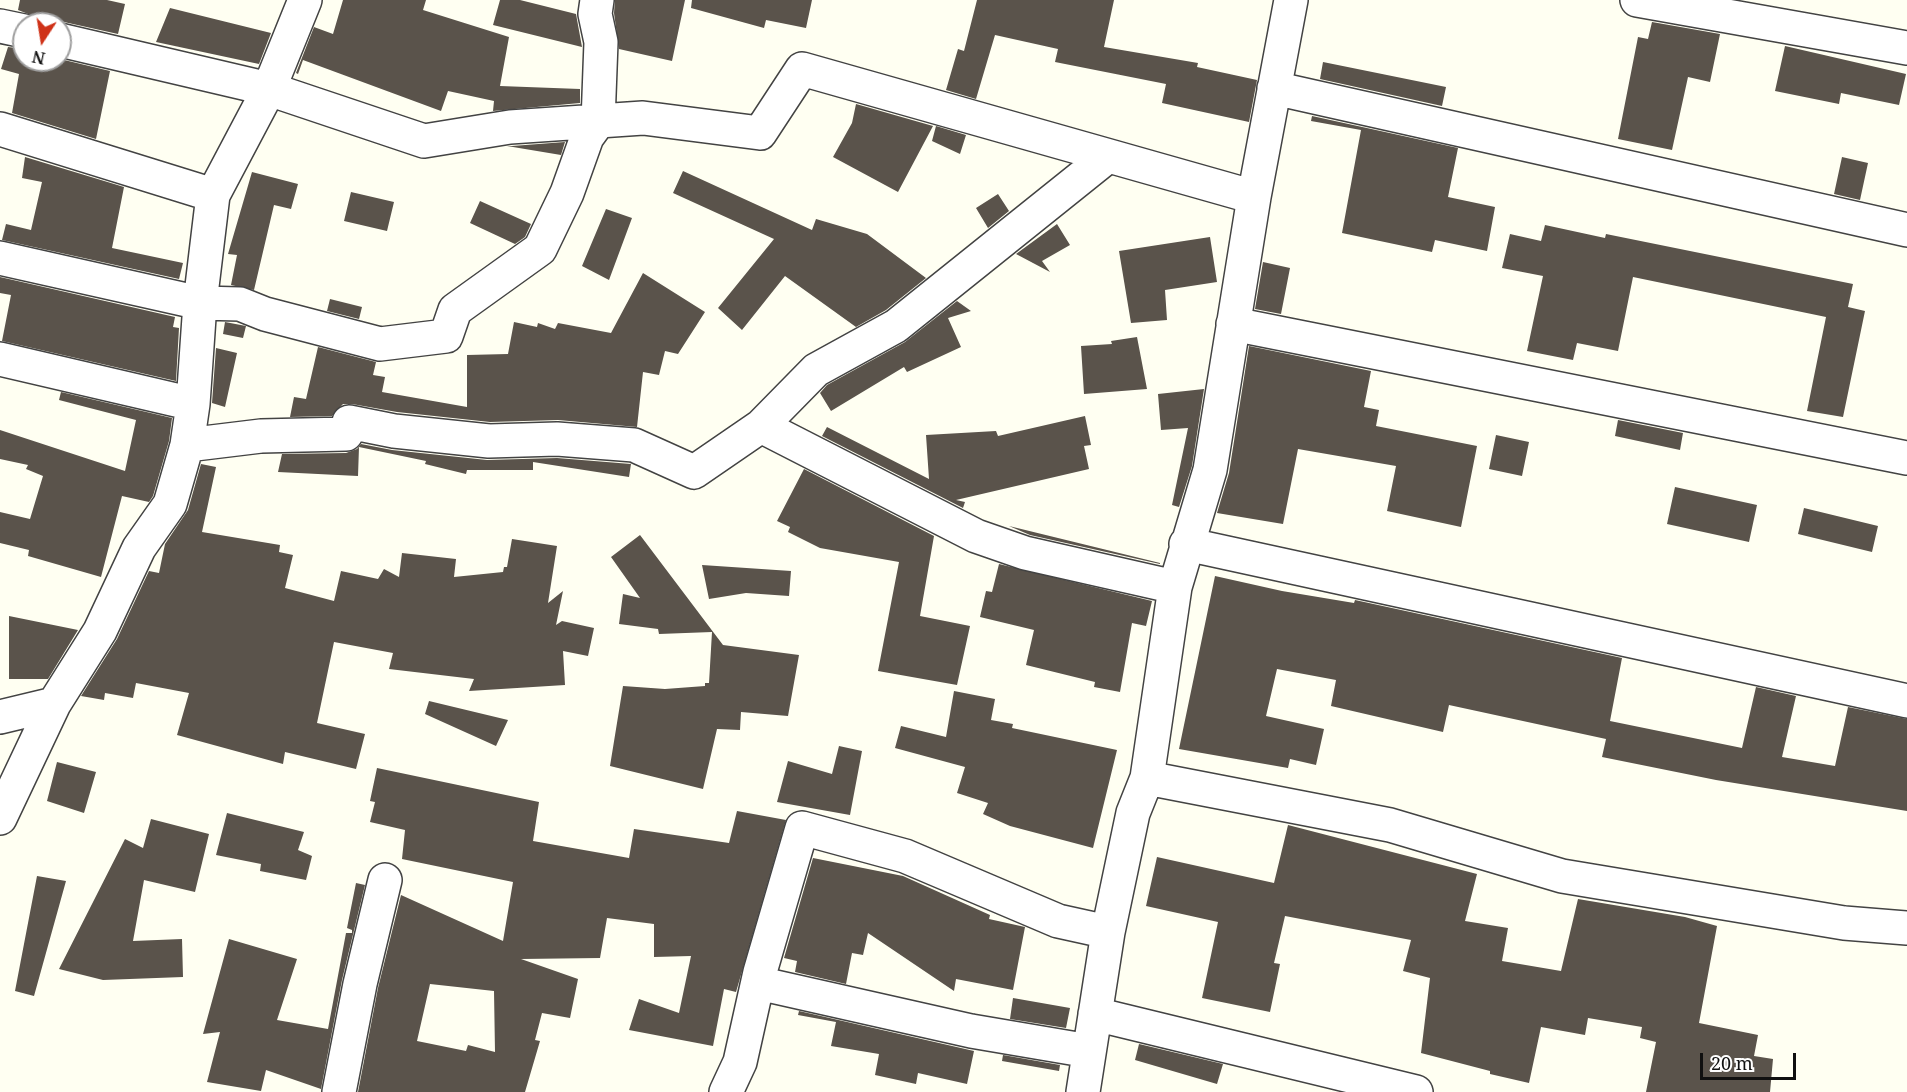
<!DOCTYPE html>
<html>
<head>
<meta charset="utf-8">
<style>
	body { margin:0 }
	#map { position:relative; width:1907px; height:1092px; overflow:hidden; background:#fffff2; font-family:"Noto Serif",serif }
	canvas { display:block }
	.north { position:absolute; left:12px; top:12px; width:60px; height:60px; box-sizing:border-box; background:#fff; border:2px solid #9f9f9f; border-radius:50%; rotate:192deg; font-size:16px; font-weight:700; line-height:24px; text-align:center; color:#101010 }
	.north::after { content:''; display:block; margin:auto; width:21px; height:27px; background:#cf3218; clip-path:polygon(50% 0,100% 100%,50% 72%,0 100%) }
	.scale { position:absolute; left:1700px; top:1053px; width:96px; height:27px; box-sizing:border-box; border:3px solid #101010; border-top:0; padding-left:8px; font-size:18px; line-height:21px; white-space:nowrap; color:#101010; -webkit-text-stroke:4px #fff; paint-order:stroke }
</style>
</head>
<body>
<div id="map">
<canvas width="1907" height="1092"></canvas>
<div class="north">N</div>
<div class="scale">20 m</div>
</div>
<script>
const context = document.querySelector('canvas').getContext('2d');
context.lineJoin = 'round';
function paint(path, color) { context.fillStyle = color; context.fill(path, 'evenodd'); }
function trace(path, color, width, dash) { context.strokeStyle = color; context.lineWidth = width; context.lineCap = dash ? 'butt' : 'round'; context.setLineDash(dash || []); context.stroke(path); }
const building = new Path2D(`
	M20,0H107L125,4L118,34L64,22L41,24L36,17L18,10Z
	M343,0H426L423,10L509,37L500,86L580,89V103L493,111L494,101L448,91L441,111L303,60L298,74L296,73L314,27L333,34Z
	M500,0H520L576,14L582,47L493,25Z
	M615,0H685L672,61L619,49L614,13Z
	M692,0H812L806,28L766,20L764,28L691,8Z
	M977,0H1114L1104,47L1198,63L1197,67L1257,80L1249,122L1162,103L1166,84L1055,62L1058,49L995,35L976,99L946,90L958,49L964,51Z
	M170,8L271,33L259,64L156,42Z
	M1652,22L1720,34L1710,82L1688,77L1672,150L1618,139L1638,37L1648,39Z
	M1785,46L1906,74L1899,105L1841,93L1839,104L1775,91Z
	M8,47L24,49V60L60,59L110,71L96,139L12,113L19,74L1,69Z
	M1323,62L1446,87L1442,106L1320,79Z
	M856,104L933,126L898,192L833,157L852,123Z
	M1312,116L1458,148L1448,197L1495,207L1487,251L1435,240L1432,252L1342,233L1361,130L1311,121Z
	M936,126L966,135L960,154L932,141Z
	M565,142L561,155L507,146H512Z
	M25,157L124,187L112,248L183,263L179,279L2,240L6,224L31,230L42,182L22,178Z
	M1842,157L1868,163L1860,200L1834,194Z
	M683,171L812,230L816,219L867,234L926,278L886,310L856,327L785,276L742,330L718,308L774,239L673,193Z
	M252,172L298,184L291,209L274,205L254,290L231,285L237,255L228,254Z
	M351,192L394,202L387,231L344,221Z
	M998,194L1009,211L988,228L976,208Z
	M480,201L531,224L525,237L515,244L470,223Z
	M606,209L632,218L609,280L582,266Z
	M1057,224L1070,245L1042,261L1050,272L1016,254Z
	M1545,225L1605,238L1606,234L1853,284L1848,307L1865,311L1843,417L1807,411L1826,317L1715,294L1633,277L1618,351L1577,343L1573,360L1527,351L1543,276L1502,268L1510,234L1541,241Z
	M1210,237L1217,282L1165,290L1167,320L1131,323L1119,251Z
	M1263,262L1290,268L1281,314L1255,309Z
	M643,273L705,312L678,354L665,351L659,375L643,372L637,427L558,420L490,422L397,412L352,404H343L332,416L290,417L294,397L306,399L318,347L376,362L373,375L385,377L382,392L467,407V355L508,354L514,322L537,327L538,323L555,329L558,323L611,333Z
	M0,277L175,317L173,327L179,328L176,381L2,341L11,295L0,293Z
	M330,299L362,307L359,319L327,311Z
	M957,301L971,311L948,318L961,347L907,372L904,367L831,411L820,393L827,385L905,342Z
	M225,322L246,326L243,338L223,334Z
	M1137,337L1147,389L1084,394L1081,346L1112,344L1111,341Z
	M1249,346L1371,371L1364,407L1379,410L1376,426L1477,446L1461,527L1387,511L1396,466L1298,449L1283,524L1217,513L1229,473Z
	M216,348L237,353L225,407L212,403Z
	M1204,389L1192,466L1179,507L1172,505L1188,428L1161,430L1158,394Z
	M61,392L172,418L169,441L153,496L149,502L122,496L101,577L28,556L29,550L0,543V512L30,519L43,476L26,469L28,465L0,459V430L125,471L136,420L59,400Z
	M1085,416L1091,445L1084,446L1089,469L956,500L965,502L963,508L822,436L827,427L929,479L926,435L996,431L998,436Z
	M1618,420L1683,433L1680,450L1615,436Z
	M1496,435L1529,442L1522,476L1489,469Z
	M361,444L392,450L487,460L557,458L631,464L629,477L533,462V470H467L466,474L425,464L426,461L359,447L358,476L278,472L282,454L346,453L357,449Z
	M201,464L216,467L202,532L280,545L279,552L293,555L285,588L334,601L341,571L378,579L384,569L399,577L402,553L456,559L454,577L503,572L504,567H507L512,539L557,546L548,603L563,591L556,625L562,621L594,628L588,656L563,651L565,685L469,691L474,679L389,669L393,653L334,642L317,723L365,734L356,769L285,752L283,764L177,735L189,693L136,683L133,698L105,693L104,700L81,696L117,639L149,571L159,573L165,544L188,510Z
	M804,469L934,536L920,616L970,626L957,685L878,671L899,562L820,548L788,532L790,527L777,521Z
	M1675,487L1757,505L1749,542L1667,524Z
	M1804,508L1878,526L1872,552L1798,534Z
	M1009,526L1160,563V564L1030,535Z
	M640,535L723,645L799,655L788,716L741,712L740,730L717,729L703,789L610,766L623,686L665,689L705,686V683H709L712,632L659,634L658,629L619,624L623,594L640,598L611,557Z
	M999,564L1152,601L1146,626L1132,623L1120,692L1094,687L1095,682L1026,665L1034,630L980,617L986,591L992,592Z
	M702,565L791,571L789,596L746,593L709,599Z
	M1215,576L1282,591L1354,603L1355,600L1622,658L1610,721L1742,748L1756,687L1796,696L1782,757L1835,766L1848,707L1907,719V811L1716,780L1602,757L1606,739L1449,705L1443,732L1331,706L1336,680L1277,669L1266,716L1324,729L1316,765L1290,759L1288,768L1179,749Z
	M9,616L78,630L48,679H9Z
	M954,691L995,699L991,720L1013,724L1012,728L1117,750L1093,848L1010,826L983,814L988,803L957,793L965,767L895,748L901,726L946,737Z
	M429,701L508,720L496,746L425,714Z
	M839,746L862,751L850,815L777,802L788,761L832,774Z
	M57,762L96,772L84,813L47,801Z
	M377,768L539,802L533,841L629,858L634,829L729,843L737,811L786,820L736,992L724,989L713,1046L629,1030L639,999L679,1013L691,956L654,957V924L607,918L600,958L521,959L578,979L570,1018L542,1013L535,1040L540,1041L525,1092H358L378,988L401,895L503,941L513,882L402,859L405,830L370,822L375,802L370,801ZM430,984L494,991L495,1052L468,1045L466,1051L417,1041Z
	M227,813L304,832L298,850L312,856L306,880L260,871L261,864L216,855Z
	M151,819L209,834L195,892L144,880L133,941L182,939L183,977L103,980L59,969L125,839L143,848Z
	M1288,825L1477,874L1465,921L1508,928L1502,961L1561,971L1578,899L1685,917L1717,926L1699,1023L1758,1035L1754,1056L1773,1059L1770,1092H1646L1656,1042L1640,1038L1642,1027L1588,1018L1585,1035L1541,1027L1529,1083L1490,1074V1071L1421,1053L1430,978L1403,971L1411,940L1285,916L1274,963L1280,964L1270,1012L1202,998L1218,922L1146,906L1157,857L1274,883Z
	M813,858L903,876L990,915L989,919L1025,927L1013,990L956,979L954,991L868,933L863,955L852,953L846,984L795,972L797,961L784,958Z
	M37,876L66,881L34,996L15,991Z
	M356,883L365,885L342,980L321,1089L266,1070L261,1091L207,1082L220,1032L203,1034L229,939L297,959L277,1020L328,1029L346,933H352V930L347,928Z
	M1013,998L1070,1008L1066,1028L1010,1019Z
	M799,1011L974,1051L967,1084L918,1073L916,1084L875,1075L879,1054L831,1046L836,1022L798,1015Z
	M1139,1044L1223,1064L1217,1084L1135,1060Z
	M1003,1055L1060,1065L1059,1071L1002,1061Z`);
const street = new Path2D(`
	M1637,0L1907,48
	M0,26L24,31
	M60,40L269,89L424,141L510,127L643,118L760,133L802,69L1254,197
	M1274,88L1907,230
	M0,129L213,195
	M0,258L200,303L240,304L265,314L380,344L446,336L455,310L540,249L567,193L587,137L598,122L601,42L595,14L597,0
	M1233,324L1907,458
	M0,359L193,404L187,445L170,504L139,548L100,631L54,704L0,818
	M193,404L200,303L213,195L269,89L305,0
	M761,426L976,536L1025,553L1175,587
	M187,445L261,436L346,434L349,422L394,431L489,441L557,439L634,445L694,472L761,426L816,370L896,326L1108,156
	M1186,544L1907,701
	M0,717L54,704
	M1147,778L1390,825L1562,876L1844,923L1907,928
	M758,983L971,1031L1089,1051
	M1095,1014L1416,1092
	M339,1092L360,984L385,880
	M726,1092L740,1062L760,972L802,828L905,856L1058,921L1108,932
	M1083,1092L1108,932L1133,813L1147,778L1175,587L1210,470L1254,197L1291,0`);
paint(building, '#5a534b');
trace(street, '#434343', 36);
trace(street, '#fff', 33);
</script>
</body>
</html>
